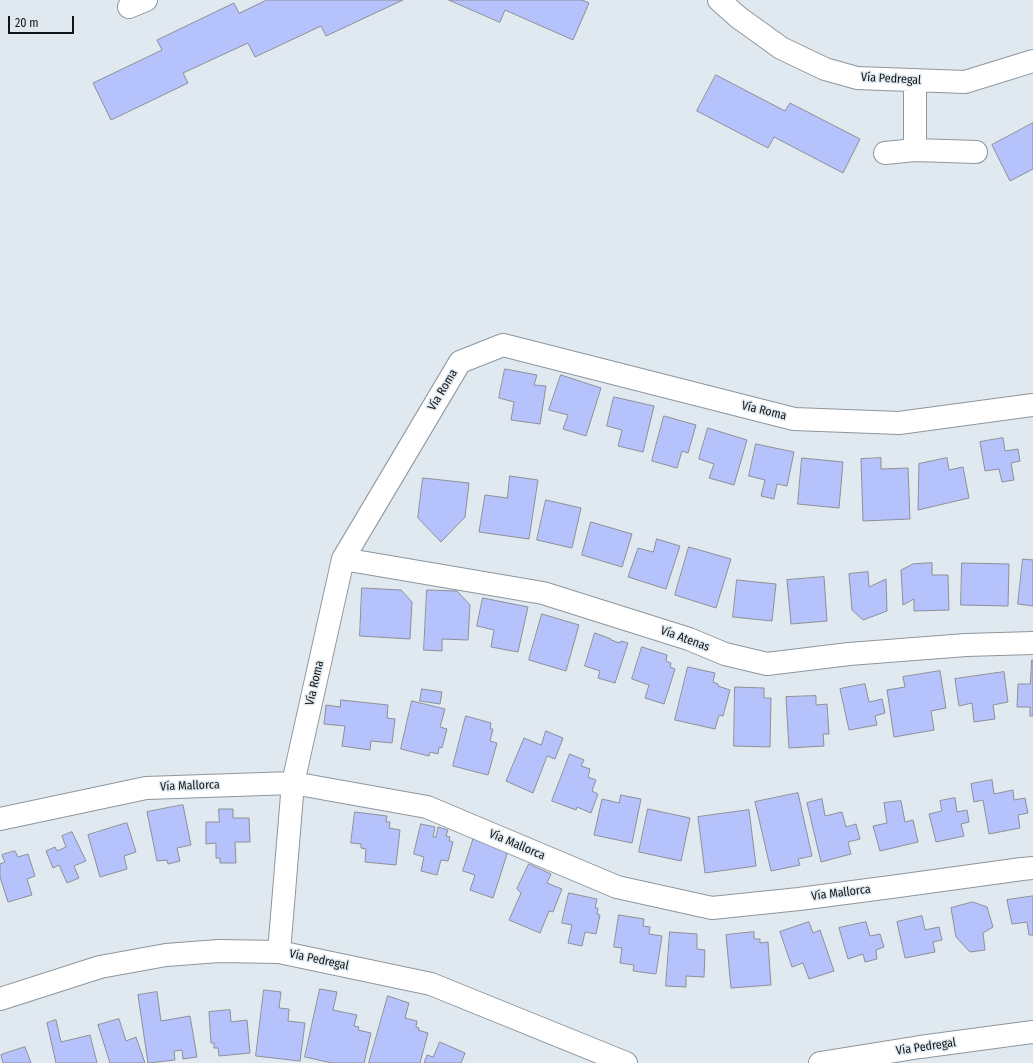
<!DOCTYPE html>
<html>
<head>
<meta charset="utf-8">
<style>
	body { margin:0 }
	#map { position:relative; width:1033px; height:1063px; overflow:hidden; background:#e0e9ef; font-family:"Fira Sans Condensed",sans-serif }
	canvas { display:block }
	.scale { position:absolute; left:8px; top:16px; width:66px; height:18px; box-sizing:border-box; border:2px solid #121517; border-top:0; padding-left:5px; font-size:12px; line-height:14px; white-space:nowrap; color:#121517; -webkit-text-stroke:3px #e0e9ef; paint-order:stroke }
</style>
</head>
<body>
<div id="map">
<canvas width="1033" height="1063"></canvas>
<div class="scale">20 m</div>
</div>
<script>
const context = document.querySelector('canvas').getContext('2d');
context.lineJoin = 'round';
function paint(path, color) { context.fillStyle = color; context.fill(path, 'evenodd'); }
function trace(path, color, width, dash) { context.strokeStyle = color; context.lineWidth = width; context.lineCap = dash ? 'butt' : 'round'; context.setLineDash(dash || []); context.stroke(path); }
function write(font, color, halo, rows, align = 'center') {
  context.font = font + ' "Fira Sans Condensed",sans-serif'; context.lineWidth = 3; context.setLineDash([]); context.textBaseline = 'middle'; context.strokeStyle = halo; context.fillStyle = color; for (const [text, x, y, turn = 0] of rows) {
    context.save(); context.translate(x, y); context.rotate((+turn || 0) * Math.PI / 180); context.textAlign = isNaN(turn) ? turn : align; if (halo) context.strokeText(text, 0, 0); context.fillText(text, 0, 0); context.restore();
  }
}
const building = new Path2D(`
	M267,0H403L326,36L321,26L255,57L248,43L183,73L188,83L111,120L93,83L162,50L157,40L234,3L239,13Z
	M449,0H582L589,3L573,40L505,10L500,22Z
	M716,75L785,111L790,103L860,139L843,173L774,137L768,148L697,111Z
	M1033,123V169L1010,181L992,145Z
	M505,369L537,375L534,385L546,386L540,424L511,420L514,402L499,398Z
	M561,375L601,388L586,436L563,429L568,415L549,410Z
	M614,397L654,406L643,452L618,446L622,430L607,426Z
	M664,416L696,425L688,453L682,451L677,468L652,461Z
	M708,428L747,440L734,485L709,478L714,464L699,459Z
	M1003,438L1005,451L1018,449L1020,461L1011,463L1014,480L1002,482L999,469L985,471L980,442Z
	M756,444L794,452L787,486L777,484L774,499L761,496L765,480L749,476Z
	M802,458L843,462L839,508L798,504Z
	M881,458V469L908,468L910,519L863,521L861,459Z
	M947,458L949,470L963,467L969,498L918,510L919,464Z
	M510,476L538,480L529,539L479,532L485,495L507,498Z
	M423,478L469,483L465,517L441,542L418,518Z
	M546,500L581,508L572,548L537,540Z
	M591,522L632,534L622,567L582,555Z
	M657,539L680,546L666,589L628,577L638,548L653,552Z
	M689,547L731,559L716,608L675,595Z
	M1023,559L1033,560V606L1018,604Z
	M932,563V575H948L949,610L914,611V599L903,605L901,570L913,564Z
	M962,563L1009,564L1008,606L961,605Z
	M868,572L869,587L886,579L887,611L863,620L852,610L849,574Z
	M824,577L827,621L791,624L787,580Z
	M737,580L776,584L772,621L733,617Z
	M362,588L401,590L412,602L410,639L360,636Z
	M427,590L457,591L470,605L468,640L442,639V651L424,650Z
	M483,598L528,607L518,652L491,647L494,630L477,626Z
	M542,614L579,625L566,671L529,660Z
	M595,633L611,639V640L620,643L621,641L628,643L615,683L598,678L600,671L585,666Z
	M642,647L667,655L666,661L671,663L670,667L675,669L664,704L645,698L649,685L632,679Z
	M1032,660H1033V716H1030V707H1017L1018,684H1030Z
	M688,667L715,673L713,682L718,684V686L730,690L723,716L719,715L715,729L675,720Z
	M940,671L946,708L931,711L934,730L894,737L887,690L905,687L903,677Z
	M1004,672L1008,702L993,705L995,719L974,722L972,703L959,706L955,679Z
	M865,684L869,702L882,699L885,713L875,716L877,725L849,730L840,689Z
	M735,687L764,688V698H771L770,747L734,746Z
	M422,689L442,692L440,704L420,701Z
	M816,696V705L827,704L829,734H823L824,746L789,748L786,697Z
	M341,700L388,705L387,718L395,719L392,743L371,741L370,750L342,746L345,726L324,724L326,705L340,707Z
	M412,701L445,709L440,727L447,729L442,748L439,747L438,754L430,752L429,756L401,749Z
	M466,716L491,723L490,729H493L490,741L497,743L488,775L453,766Z
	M546,731L563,738L555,759L547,756L533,793L506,781L524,738L541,745Z
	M570,754L584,760L581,766L590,769L588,777L596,780L592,791L598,794L591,813L577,807L576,810L552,801Z
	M992,780L994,794L1013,790L1014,800L1025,798L1028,813L1018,815L1020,828L989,834L983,800L974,802L971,784Z
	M798,793L812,856L798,859L800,865L771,871L755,802Z
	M621,795L641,799L632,843L594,835L602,799L619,803Z
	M955,798L957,812L967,810L969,822L961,824L964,836L936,842L929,814L942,811L940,801Z
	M822,799L825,816L842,812L846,827L856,824L860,839L848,842L851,854L821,862L807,803Z
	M901,801L905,822L913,820L918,842L880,851L873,826L887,823L884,803Z
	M183,805L191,845L177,848L180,861L168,864L167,860L157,861L147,812Z
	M219,809H233V818H249L250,842H235L236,863H220V858H216V843L206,844V822H219Z
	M648,809L690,818L681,861L639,852Z
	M749,810L756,866L705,873L698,817Z
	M355,812L387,816L386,822H390L389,828L400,830L396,865L365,862L366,849L361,848V844L351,843Z
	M127,823L136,852L124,856L127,869L100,877L88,835Z
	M421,824L435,827L433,837H436L438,827L448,830L446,836L450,837L449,841L453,842L448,861L441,860L437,875L421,871L424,857L414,854Z
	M72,832L86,861L74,866L79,878L67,883L59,865L53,868L46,851L55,847L57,851L66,847L62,836Z
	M474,837L509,848L493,898L470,890L475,875L463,871Z
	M15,851L18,857L28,854L35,876L27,879L32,895L8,902L0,877V864L5,862L2,855Z
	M529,864L551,874L547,883L562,889L553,912L549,911L540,933L509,920L521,893L517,889Z
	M569,893L597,899L595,908H598L597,914L600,915L596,934L585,932L582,946L568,943L572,925L562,923Z
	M1032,896H1033V935H1029L1027,922L1012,924L1007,900Z
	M973,902L987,907L993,927L983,933L985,950L970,952L956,937L951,908Z
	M619,915L644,919L643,926L650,927L649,934L662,936L656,974L633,971L634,965L620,963L622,948L614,947Z
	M922,916L925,930L939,927L942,940L933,942L935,952L905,958L897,922Z
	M809,922L813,933L820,930L834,971L809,979L803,963L792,967L780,932Z
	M866,922L870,936L880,934L884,947L876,950L877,959L865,962L863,954L848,959L839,928Z
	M670,932L697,934V949L705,950L704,977L686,976V987L666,986Z
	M754,932V939H760V943L768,942L771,985L731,988L726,935Z
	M320,989L337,992L333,1010L357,1015L354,1026L359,1027L358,1030L371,1033L364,1063H332L305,1057Z
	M264,990L281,992L279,1008L289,1009L288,1021L305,1023L300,1061L256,1056Z
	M157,992L161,1021L190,1016L197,1057L183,1059L182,1050L174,1051L175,1060L148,1063L138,995Z
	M388,996L409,1003L405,1018L417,1021L416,1027L419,1028L418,1030L428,1033L420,1063H369Z
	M230,1010L231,1022L247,1020L250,1053L219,1056L218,1048H214V1043H211L209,1012Z
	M119,1019L126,1041L136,1037L145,1063H110L98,1025Z
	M56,1020L61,1042L90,1035L97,1063H56L47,1023Z
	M440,1042L465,1053L461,1063H462H424L427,1055L433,1057Z
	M25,1047L31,1063H3L1,1055Z`);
const minor = new Path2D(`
	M719,0L738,17L781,48L825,69L857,78L965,82L1033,61
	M129,7L146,0
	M915,150V80
	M885,153L915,150L976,152
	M343,559L543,593L689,639L725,654L767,664L849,654L966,645L1033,643
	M0,819L146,788L293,783L427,807L617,887L712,908L799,899L891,887L1022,869L1033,868
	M279,952L293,783L343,559L460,362L503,345L794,419L899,423L1033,405
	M0,999L100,967L166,955L219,951L279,952L431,984L626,1063
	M820,1063L920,1047L1033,1032`);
const streetNames = [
	["Vía Pedregal",891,79,3],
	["Vía Roma",443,390,-59],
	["Vía Roma",764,411,14],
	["Vía Atenas",685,639,20],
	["Vía Roma",315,683,-77],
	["Vía Mallorca",190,786,-2],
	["Vía Mallorca",517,845,23],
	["Vía Mallorca",841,893,-7],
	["Vía Pedregal",319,960,12],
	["Vía Pedregal",926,1047,-8]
];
paint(building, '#b6c2fb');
trace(building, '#8d8f98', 1);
trace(minor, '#8e969d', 24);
trace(minor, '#fff', 22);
write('12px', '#121517', '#e0e9ef', streetNames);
</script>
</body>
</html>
